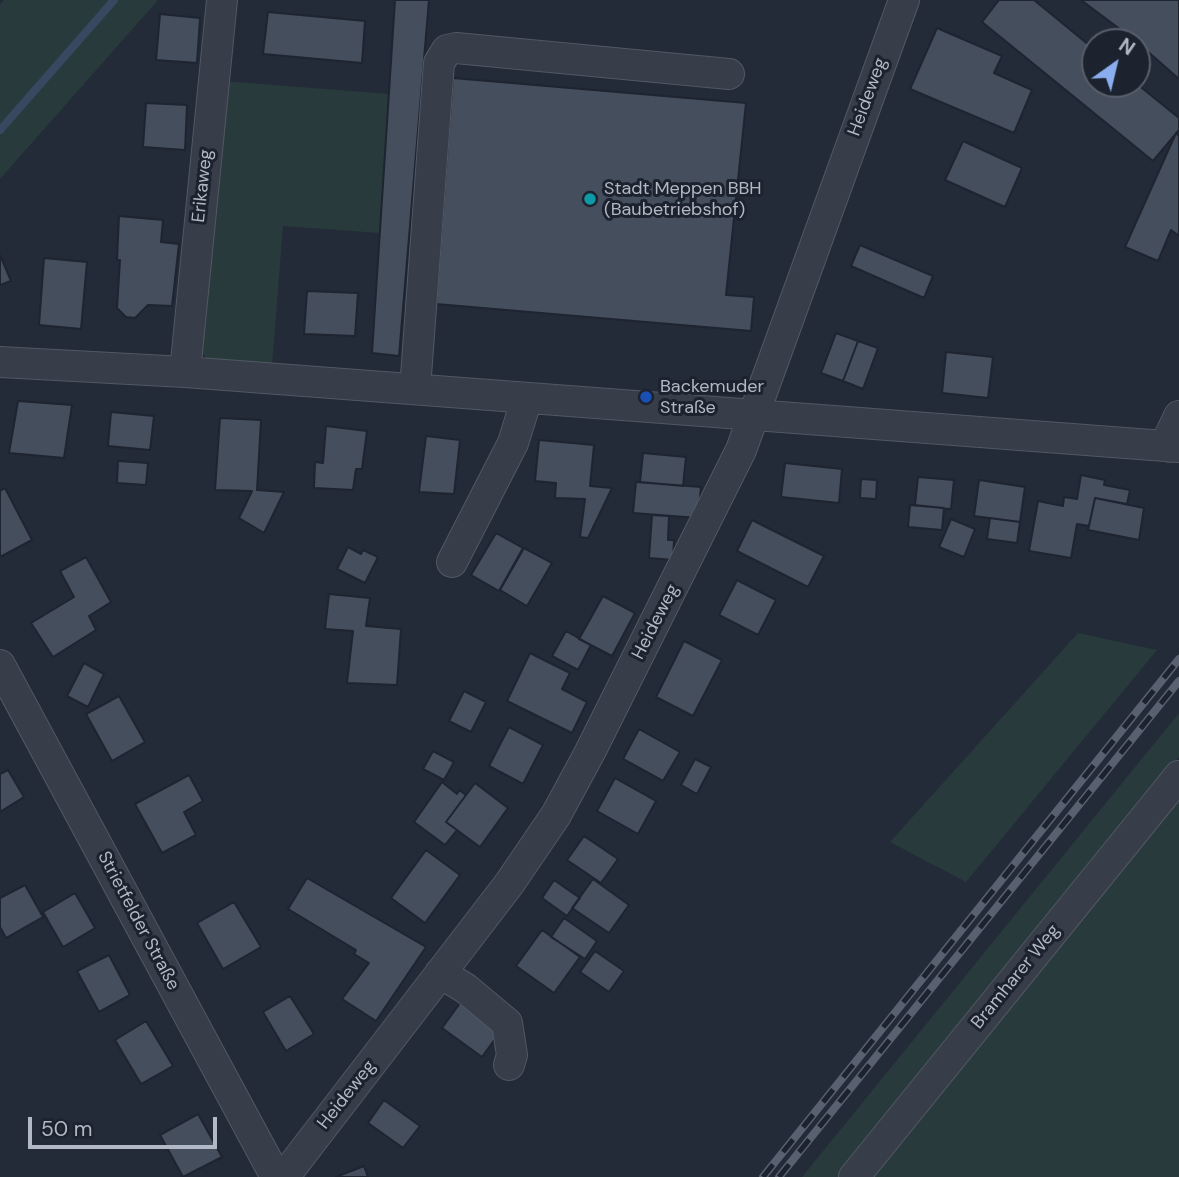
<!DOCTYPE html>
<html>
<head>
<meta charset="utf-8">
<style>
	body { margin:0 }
	#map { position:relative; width:1179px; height:1177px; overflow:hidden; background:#232b38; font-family:"DM Sans",sans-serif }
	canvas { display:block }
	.north { position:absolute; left:1081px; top:28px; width:70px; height:70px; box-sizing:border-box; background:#1c222e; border:2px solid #585e6a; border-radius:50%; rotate:34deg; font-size:19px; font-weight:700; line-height:28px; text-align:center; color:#b2b8c5 }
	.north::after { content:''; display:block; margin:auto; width:24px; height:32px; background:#8badf0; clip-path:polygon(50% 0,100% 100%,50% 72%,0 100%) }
	.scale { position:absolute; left:28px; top:1117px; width:189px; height:32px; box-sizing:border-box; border:4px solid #b2b8c5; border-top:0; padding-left:9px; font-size:21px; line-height:24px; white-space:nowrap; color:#b2b8c5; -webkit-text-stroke:5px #1c222e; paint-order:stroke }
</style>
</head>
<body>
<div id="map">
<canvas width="1179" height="1177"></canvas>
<div class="north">N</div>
<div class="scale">50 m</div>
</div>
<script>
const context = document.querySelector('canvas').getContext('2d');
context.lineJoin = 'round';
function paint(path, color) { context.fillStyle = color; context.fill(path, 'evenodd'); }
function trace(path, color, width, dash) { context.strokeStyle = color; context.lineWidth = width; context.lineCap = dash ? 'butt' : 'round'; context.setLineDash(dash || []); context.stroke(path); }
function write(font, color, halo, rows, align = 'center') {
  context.font = font + ' "DM Sans",sans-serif'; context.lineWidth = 6; context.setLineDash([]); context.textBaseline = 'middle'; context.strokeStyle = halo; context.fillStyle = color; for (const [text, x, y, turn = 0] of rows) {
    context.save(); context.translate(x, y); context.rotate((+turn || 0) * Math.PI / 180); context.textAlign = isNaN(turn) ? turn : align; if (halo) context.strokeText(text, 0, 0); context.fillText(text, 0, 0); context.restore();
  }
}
const green = new Path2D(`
	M4,0H158L0,179V5Z
	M223,81L389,94L379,233L283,226L272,365L207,359L198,348Z
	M1078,633L1157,650L966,882L890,842Z
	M1179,713V757L838,1177H802Z
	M1179,794V1177H868Z`);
const stream = new Path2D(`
	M0,130L114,0`);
const building = new Path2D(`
	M395,0H429L399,356L372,353Z
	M999,0H1034L1095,50V84H1137L1179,118V130L1153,161L982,22Z
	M1081,0H1179V79L1137,42Z
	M268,12L365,21L362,63L263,54Z
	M160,14L200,18L197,63L156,60Z
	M937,28L1002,56L994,73L1032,90L1014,133L910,89Z
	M453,78L746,103L726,295L754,297L751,331L436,304Z
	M146,103L187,105L185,150L143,147Z
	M1176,133L1179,136V236L1171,230L1158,261L1125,247Z
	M963,141L1022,168L1005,207L945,180Z
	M119,216L163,220L161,242L179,244L172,306L148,305L135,318L126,317L117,308L120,260H117Z
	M860,245L933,276L924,298L851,266Z
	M0,255L11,281L0,285Z
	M44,258L87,262L81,329L39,325Z
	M307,291L358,293L355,336L304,334Z
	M836,333L858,341L843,381L821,373Z
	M858,341L878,348L863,389L843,381Z
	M946,352L993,357L988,398L942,393Z
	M18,401L72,405L64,458L9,453Z
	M111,412L154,416L150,450L108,446Z
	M220,418L261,420L257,490L284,492L264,533L239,518L252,491L215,490Z
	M326,426L367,431L362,469H356L353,490L314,488L315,462L323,463Z
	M426,436L460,440L454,494L419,492Z
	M539,440L594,445L590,486L612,488L588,538L580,537L585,499L555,498L556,483L535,481Z
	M643,453L686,457L683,486L640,482Z
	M118,461L148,463L146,485L117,483Z
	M785,463L842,469L839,503L781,497Z
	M1081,475L1105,480L1104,485L1130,490L1127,504L1095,498L1089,526L1077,524L1071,558L1029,551L1038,501L1063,506L1064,497L1077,499Z
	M918,477L954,480L951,509L915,505Z
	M861,479L877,480L876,499L860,498Z
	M979,480L1025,487L1020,522L974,516Z
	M636,482L701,487L698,518L633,513Z
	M5,488L32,540L0,557V491Z
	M1095,498L1144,508L1139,540L1088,530Z
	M910,505L944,508L942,530L908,527Z
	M652,515L669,516L668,540H674L673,560L649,558Z
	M990,518L1020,522L1017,543L987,539Z
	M951,519L975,529L964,557L939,547Z
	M752,520L824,556L808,587L737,551Z
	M496,533L523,548L499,591L471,575Z
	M348,547L361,554L363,550L378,557L365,583L337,569Z
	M524,548L552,563L527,606L500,590Z
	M86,557L111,602L89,616L96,630L53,657L31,623L74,597L60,571Z
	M737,580L776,600L758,635L719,615Z
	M329,594L370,598L366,626L401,629L397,685L347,683L353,631L325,629Z
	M603,596L635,613L612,656L579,639Z
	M566,631L591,645L578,670L552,656Z
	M684,641L722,660L693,716L656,697Z
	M530,653L570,673L562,689L587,702L572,733L507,701Z
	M84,663L104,674L88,707L67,696Z
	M464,691L486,702L471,732L449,721Z
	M119,696L145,742L112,761L86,714Z
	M509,727L543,745L523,784L489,766Z
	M639,729L680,752L663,781L623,759Z
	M433,751L454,762L444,780L423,769Z
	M695,759L711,767L697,794L681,785Z
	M8,770L24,797L0,812V774Z
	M189,775L203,801L184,812L196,835L162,853L135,804Z
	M615,778L656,801L638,834L597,811Z
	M442,782L457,794L459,790L466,795L446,822L457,830L445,845L414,822Z
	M475,783L508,808L480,847L446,822Z
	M584,836L618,859L601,883L567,860Z
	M426,850L460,875L425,923L391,898Z
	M307,878L426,947L376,1021L342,999L369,963L354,954L356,950L288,909Z
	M593,879L629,905L609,933L572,908Z
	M554,880L580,898L567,916L542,898Z
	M25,885L43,917L6,938L0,927V898Z
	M75,893L95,928L63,947L43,912Z
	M234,902L261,947L223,969L197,923Z
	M564,918L597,941L585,959L551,937Z
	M542,930L580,957L554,993L516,966Z
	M595,951L624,971L609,992L580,972Z
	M109,955L130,995L99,1012L77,971Z
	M290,996L314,1034L286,1051L263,1012Z
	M460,1003L500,1032L482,1057L442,1028Z
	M146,1021L173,1066L141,1084L115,1040Z
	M384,1100L420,1126L403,1148L368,1123Z
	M198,1114L222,1157L183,1177L160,1135Z
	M364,1166L368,1177H336Z`);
const minor = new Path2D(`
	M0,362L185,372L1179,447
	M185,372L222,0
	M415,389L439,63L447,50L456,48L729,74
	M1170,447V435L1179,416
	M452,562L513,443L527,398
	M0,665L276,1177
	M440,973L465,988L507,1023L512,1055L509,1065
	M284,1177L509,884L556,815L590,752L741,450L904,0
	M854,1177L1179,776`);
const rail = new Path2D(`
	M763,1177L1179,659
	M779,1177L1179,681`);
const markers = [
	[590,199,7,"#0f9aa8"],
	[646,397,7,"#1a4fb4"]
];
const streetNames = [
	["Heideweg",868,97,-70],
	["Erikaweg",203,186,-84],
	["Heideweg",656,622,-63],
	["Strietfelder Straße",138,921,62],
	["Bramharer Weg",1016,977,-51],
	["Heideweg",347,1095,-52]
];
const poiNames = [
	["Stadt Meppen BBH",604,189],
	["(Baubetriebshof)",604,210],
	["Backemuder",660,387],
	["Straße",660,408]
];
paint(green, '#283a3c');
trace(stream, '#394861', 8);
paint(building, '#444e5d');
trace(building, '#1e2430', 2);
trace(minor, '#525864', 32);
trace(minor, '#373d49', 30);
trace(rail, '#596170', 8);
trace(rail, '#1c222e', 5, [16]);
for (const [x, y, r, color] of markers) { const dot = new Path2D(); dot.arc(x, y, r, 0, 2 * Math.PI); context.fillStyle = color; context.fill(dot); trace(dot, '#1c222e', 2.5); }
write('18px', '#b2b8c5', '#1c222e', streetNames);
write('18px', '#b2b8c5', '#1c222e', poiNames, 'left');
</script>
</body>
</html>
